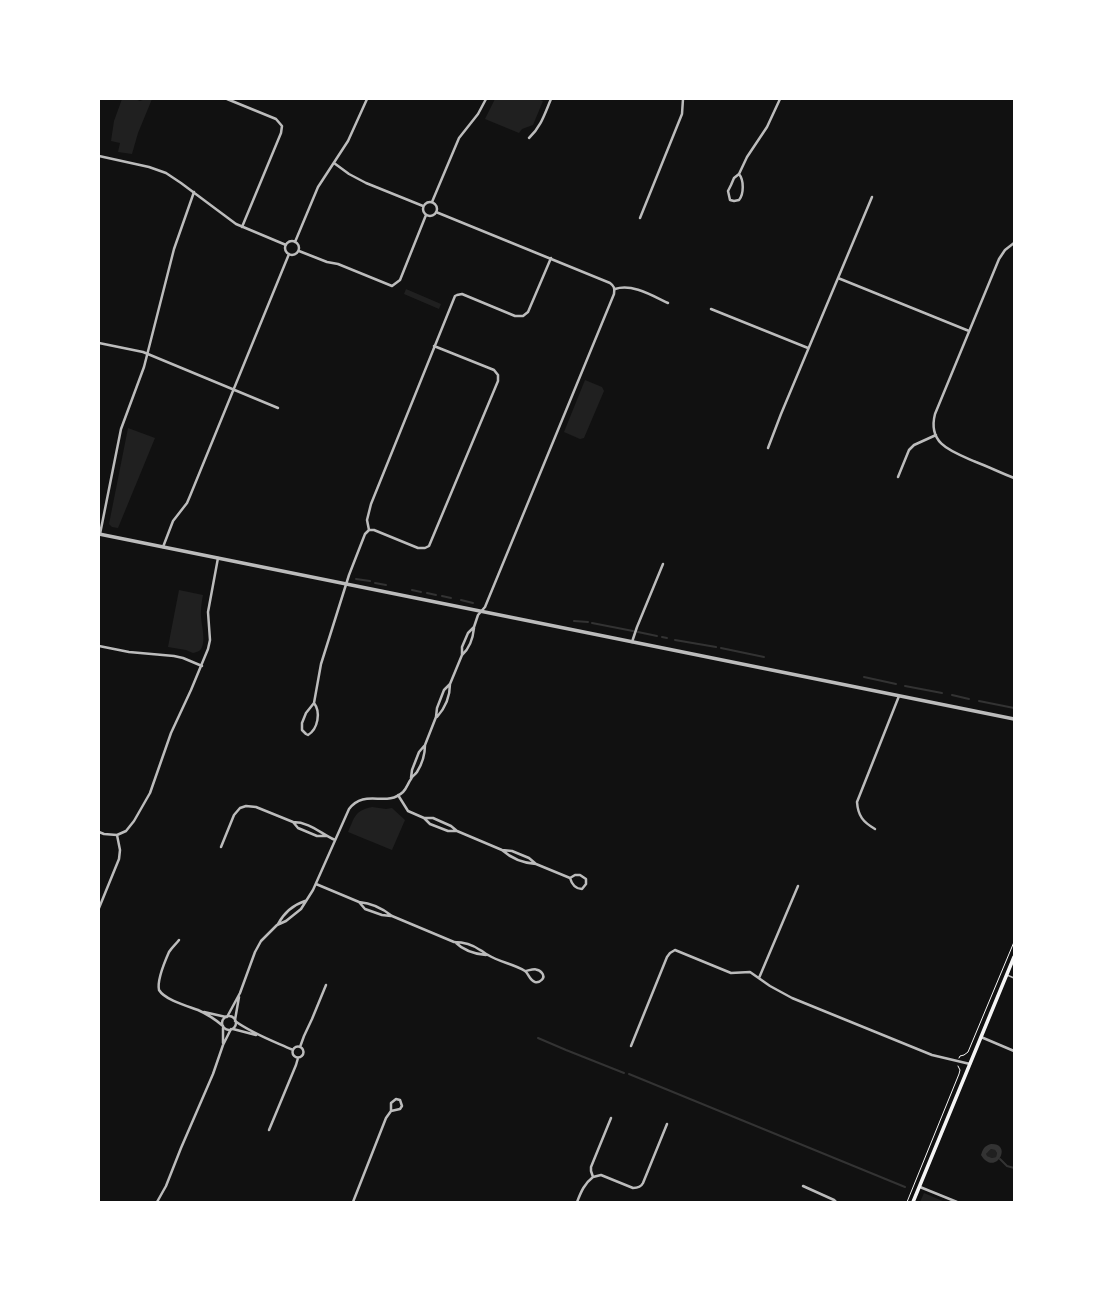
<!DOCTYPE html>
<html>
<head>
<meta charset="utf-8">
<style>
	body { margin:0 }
	#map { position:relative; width:1113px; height:1301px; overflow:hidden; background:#111; font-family:"Work Sans",sans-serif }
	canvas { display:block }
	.frame { position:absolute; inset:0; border:100px solid #fff; pointer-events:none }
</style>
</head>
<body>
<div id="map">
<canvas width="1113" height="1301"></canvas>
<div class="frame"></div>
</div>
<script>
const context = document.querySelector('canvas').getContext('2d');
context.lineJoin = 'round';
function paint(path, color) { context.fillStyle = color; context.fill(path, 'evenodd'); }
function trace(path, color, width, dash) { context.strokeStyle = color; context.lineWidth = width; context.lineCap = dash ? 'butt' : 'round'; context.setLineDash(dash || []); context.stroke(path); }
const green = new Path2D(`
	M122,99H135L140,101L145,99H152L138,133L132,154L118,152L120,143L111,141L114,121Z
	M495,99H538L543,101L533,125L522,129L519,133L485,119Z
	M406,289L441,304L439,309L404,294Z
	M585,380L602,387L604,391L584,438L580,439L564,432Z
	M128,428L155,438L118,528L112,527L109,524Z
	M179,590L203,595C202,600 201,606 201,611C200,622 207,640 201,649C199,652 196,652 193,653L186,650L168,647Z
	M372,807L386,809L392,808L405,820L392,850L348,832C355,817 354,811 372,807Z
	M991,1149L995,1150L997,1153L996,1157L992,1158L986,1156V1154Z
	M924,1193L945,1202H920Z`);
const water = new Path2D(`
	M991,1144C1014,1143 995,1178 981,1155C983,1149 984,1146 991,1144ZM991,1149L995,1150L997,1153L996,1157L992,1158L987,1156L986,1154Z`);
const stream = new Path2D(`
	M356,579L370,581
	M375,583L386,585
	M412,590L421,592
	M427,593L436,595
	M442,596L451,598
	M461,600L473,603
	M574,621L588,622
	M592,623L633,631
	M638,632L657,636
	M662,637L667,638
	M675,640L716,647
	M721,648L764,657
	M864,677L896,684
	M905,686L942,693
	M952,695L969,699
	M979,701L1014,708
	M538,1038L566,1050L624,1073
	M629,1074L905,1187
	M1000,1159L1007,1166L1014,1168`);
const path = new Path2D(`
	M959,1058L960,1056L964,1055L968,1052L1014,942
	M907,1202L959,1074L960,1070L958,1066`);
const service = new Path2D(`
	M1007,975L1014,978`);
const minor = new Path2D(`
	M227,99L276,119L282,126L281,133L242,227
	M529,138C541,127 545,113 551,99
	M99,156L149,167L166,173L181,183L236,224L286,245
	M334,163L349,174L366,183L423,206
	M739,174C744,180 744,194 739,200L734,201L730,200L728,191L731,185L734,178L739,174L747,157L767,127L780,99
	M423 209a7 7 0 1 1 14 0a7 7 0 1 1-14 0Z
	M432,202L459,138L478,114L486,99
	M640,218L682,114L683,99
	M285 248a7 7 0 1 1 14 0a7 7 0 1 1-14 0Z
	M295,242L318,187L348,141L367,99
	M1014,243L1005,250L999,259L935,414C927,445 953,452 976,462C989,467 1001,473 1014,478
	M299,251L327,262L338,264L392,286L400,280L426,215
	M838,278L969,331
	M615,289C632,283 653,296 668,303
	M711,309L808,348
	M99,343L143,352L278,408
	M768,448L781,414L872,197
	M898,477L909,450L914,445L936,435
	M369,530L367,520L371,504L455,296L457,295L462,294L515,316H523L528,312L551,258
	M369,530H374L418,548H425L429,546L498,381V375L494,370L434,346
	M100,534L121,429L144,367L174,249L194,192
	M163,547L173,521L187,503L190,496L289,254
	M632,642L637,627L663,564
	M99,646L129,652L174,656L183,658L202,666
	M462,655C470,648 473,638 474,628
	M314,703C321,712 318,729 308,735L306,734L302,730V723L306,713L314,703L321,664L349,575L365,534L369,530
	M437,717C445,708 450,696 450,684
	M411,778L412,770L419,752L425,745L436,717L437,708L444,690L450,684L462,655V647L468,633L474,627L478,615L485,607L614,294C615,288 614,286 610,283L436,212
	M398,795L408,811L424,818H433L451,826L457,831
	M424,818L430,824L448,831H457L502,850L512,851L529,858L536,864L570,878
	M293,822C310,822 321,834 335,840
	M875,829C863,822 858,816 857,802L899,696
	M99,832L104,834L117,835L126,831L134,821L150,793L171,733L191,690L208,649L210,640L208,612L218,558
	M221,847L234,815L240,808L246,806L256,807L293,822L298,828L317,836H327
	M502,850C512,859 523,863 536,864
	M575,875H580L586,879V884L582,889C575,889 572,885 570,878Z
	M316,884L359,902L365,909L382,915L391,916
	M359,902C371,903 382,908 392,916L454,942C463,942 473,945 480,950C483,951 485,954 488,955C499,962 514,964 525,971C529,974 529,980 535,982C540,983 546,978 542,973C538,967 531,970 525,971
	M99,908L119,859L120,850L117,835
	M278,924C284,913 293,905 305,901
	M179,940C176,944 172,947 169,952C165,961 157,981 159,990C165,1000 187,1006 198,1010C207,1014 215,1019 223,1026
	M455,942C463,950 474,954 486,955
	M759,978L798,886
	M204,1012L226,1017
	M222 1023a7 7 0 1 1 14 0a7 7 0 1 1-14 0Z
	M227,1017L240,993L255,952L261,941L277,925L286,921L301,909L313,890L349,809C365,788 386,808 403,792C407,788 408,783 411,779C412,776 415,775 417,772C422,764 425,754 425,745
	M235,1020L239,997
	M235,1021C253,1034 273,1041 293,1050
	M233,1029L256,1035
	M981,1037L1014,1051
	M223,1043V1028
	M631,1046L667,957L670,953L675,950L731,973L750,972L770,986L792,998L932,1055L970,1064
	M292.5 1052a5.5 5.5 0 1 1 11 0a5.5 5.5 0 1 1-11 0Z
	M300,1047L304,1036L312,1019L326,985
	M269,1130L296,1065L298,1058
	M593,1177L601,1175L633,1188C638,1188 641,1187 643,1183L667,1124
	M803,1186L834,1200L836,1202
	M920,1187L957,1202
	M157,1202L166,1186L181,1148L213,1074L223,1045L231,1029
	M353,1202L386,1118L391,1111V1103L396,1099L400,1100L402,1106L400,1109L391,1111
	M577,1202C581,1192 584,1184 593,1177L591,1171V1167L611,1118`);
const tertiary = new Path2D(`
	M99,534L1014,719`);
const secondary = new Path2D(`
	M913,1202L1014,957`);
paint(green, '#202020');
paint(water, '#333');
trace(stream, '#333', 2);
trace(path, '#f5f5f5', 1);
trace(service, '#bcbcbc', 1.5);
trace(minor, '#bcbcbc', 2.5);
trace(tertiary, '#bcbcbc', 3.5);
trace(secondary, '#f5f5f5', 3.5);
</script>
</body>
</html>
